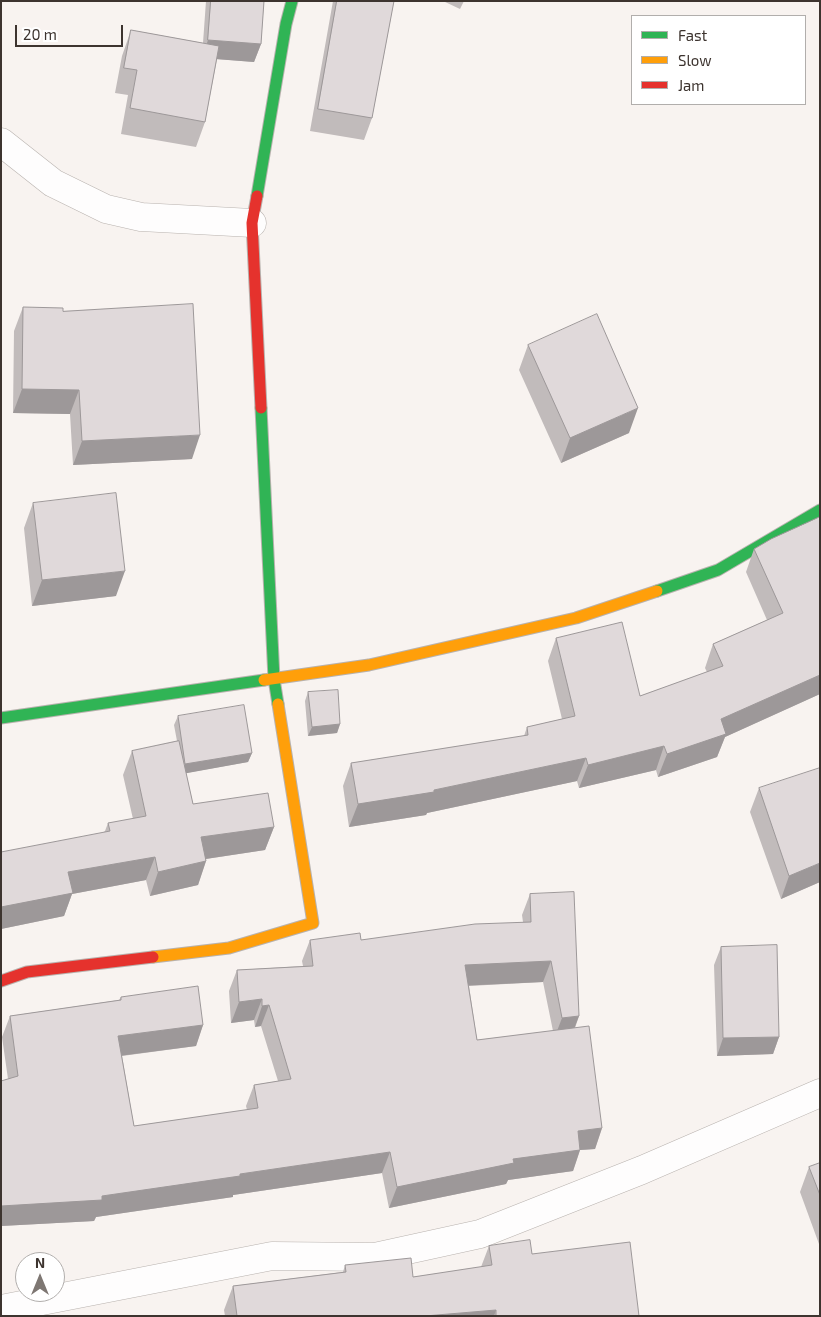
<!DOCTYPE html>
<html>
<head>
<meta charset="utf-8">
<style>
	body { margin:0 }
	#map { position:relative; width:821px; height:1317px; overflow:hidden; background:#f8f3f0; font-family:"Exo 2",sans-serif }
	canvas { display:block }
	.frame { position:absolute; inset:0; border:2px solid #3d342f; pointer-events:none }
	.legend { position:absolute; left:631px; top:15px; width:175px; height:90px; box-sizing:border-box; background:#fff; border:1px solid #b1aeac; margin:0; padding:6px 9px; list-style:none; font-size:15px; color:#3d342f }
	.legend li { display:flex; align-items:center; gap:10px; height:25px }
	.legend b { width:25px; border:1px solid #b1aeac }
	.north { position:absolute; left:15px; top:1252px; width:50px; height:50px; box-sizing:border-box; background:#fff; border:1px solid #b1aeac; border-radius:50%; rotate:0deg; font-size:14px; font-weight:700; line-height:20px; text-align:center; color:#3d342f }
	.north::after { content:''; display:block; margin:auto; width:18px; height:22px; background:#7e7773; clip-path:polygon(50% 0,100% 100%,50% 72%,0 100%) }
	.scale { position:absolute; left:15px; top:25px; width:108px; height:22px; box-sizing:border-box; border:2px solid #3d342f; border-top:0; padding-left:6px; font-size:15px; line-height:18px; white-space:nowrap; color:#3d342f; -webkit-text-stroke:4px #fff; paint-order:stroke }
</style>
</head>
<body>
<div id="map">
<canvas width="821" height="1317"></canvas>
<div class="frame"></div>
<ul class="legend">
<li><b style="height:6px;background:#30b455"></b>Fast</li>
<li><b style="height:6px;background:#ff9f0a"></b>Slow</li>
<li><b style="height:6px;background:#e5322d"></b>Jam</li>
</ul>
<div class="north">N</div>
<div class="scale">20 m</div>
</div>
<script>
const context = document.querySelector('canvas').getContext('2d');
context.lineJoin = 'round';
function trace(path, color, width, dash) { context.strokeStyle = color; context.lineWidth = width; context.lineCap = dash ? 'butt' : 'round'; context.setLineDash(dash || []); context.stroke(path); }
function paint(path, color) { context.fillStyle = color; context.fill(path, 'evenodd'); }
const street = new Path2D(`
	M1,142L53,183L106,209L141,217L252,223
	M1,1309L272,1256L375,1257L480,1234L642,1170L820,1093`);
const fast = new Path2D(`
	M257,196L286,24L292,1
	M261,408L274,679L278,704
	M657,591L718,570L820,510
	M1,718L264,680`);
const slow = new Path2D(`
	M264,680L369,665L576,618L657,591
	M153,957L229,948L313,923L278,704`);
const jam = new Path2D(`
	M257,196L252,223L261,408
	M1,981L27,972L153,957`);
const wall = new Path2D(`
	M206,1H264L261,44L254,62L217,59L205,122L196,147L121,134L128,95L115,93L122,56L131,30L203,43Z
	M333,1H394L372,118L364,140L310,131Z
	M443,1H464L460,9Z
	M23,307L63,311L192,459L73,465L70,414L13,413L14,331Z
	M528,345L629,433L561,463L519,370Z
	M33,503L116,596L32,606L24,528Z
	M820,517V694L725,737L717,757L658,777L656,770L579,788L577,781L427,813L426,815L349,827L343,786L351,763L524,736L527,727L562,719L548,661L556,638L640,696L707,672L705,668L713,644L767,620L746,572L754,549Z
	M308,692L340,724L337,733L308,736L305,701Z
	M178,716L252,753L248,762L186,773L193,804L274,827L265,850L206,859V861L198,885L150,896L146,880L72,894L64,916L1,929L105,831L108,823L133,819L123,775L132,751L177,741L174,725Z
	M759,788L820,882L781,899L750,812Z
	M530,894L579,1016L575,1028L602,1128L595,1149L580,1150L573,1171L508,1180L506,1184L389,1208L382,1173L233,1195V1197L96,1217L94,1221L1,1226V1081L8,1079L2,1037L10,1016L119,1000L121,997L203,1025L196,1046L122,1056L134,1126L247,1110L246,1106L254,1085L278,1081L261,1026L255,1027L254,1020L231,1023L229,991L237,970L303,966L302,961L310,940H361L523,922L522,915ZM543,982L553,1031L477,1040L469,986Z
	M721,947L779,1037L773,1054L717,1056L714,965Z
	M820,1163V1244H819L800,1192L809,1167Z
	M489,1246L532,1254L639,1316H225L224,1310L233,1286L343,1272L345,1265L413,1277L481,1267Z`);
const shadedWall = new Path2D(`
	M208,40L261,44L254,62L202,58Z
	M22,389L79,390L70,414L13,413Z
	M638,408L629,433L561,463L570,438Z
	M200,435L192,459L73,465L82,441Z
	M125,571L116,596L32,606L42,580Z
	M820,675V694L725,737L717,757L658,777L667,754L721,719Z
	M340,724L337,733L308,736L312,727Z
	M664,746L656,770L579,788L588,765Z
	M252,753L248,762L182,774L185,764Z
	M586,758L577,781L427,813L426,815L349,827L358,804L434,790Z
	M274,827L265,850L192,861L201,837Z
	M155,857L146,880L72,894L64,916L1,929V907L68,872Z
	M206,861L198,885L150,896L158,872Z
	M820,863V882L781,899L789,876Z
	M551,961L543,982L458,986L465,965Z
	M262,999L254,1020L231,1023L239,1002Z
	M269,1005L261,1026L255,1027L262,1006Z
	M579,1016L571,1037L554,1039L562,1018Z
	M203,1025L196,1046L111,1057L118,1036Z
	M779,1037L773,1054L717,1056L723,1038Z
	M602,1128L595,1149L580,1150L573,1171L508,1180L506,1184L389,1208L397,1187L513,1159L578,1131Z
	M390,1152L382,1173L233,1195V1197L96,1217L94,1221L1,1226V1206L102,1196L240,1174Z
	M496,1310L494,1316H425Z`);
const building = new Path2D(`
	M211,1H264L261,44L208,40Z
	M337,1H394L372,118L318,109Z
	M131,30L219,46L205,122L130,108L137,70L124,68Z
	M193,304L200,435L82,441L79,390L22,389L23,307L63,308V311Z
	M597,314L638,408L570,438L528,345Z
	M116,493L125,571L42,580L33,503Z
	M820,517V675L721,719L726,734L667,754L664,746L588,765L586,758L434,790V792L358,804L351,763L528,735L527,727L575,716L556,638L622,622L640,696L723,666L713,644L783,613L754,549L771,539Z
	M338,690L340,724L312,727L308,692Z
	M244,705L252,753L185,764L178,716Z
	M179,741L193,804L268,793L274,827L201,837L206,861L158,872L155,857L68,872L73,893L1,907V852L110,831L108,823L146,816L132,751Z
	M820,768V863L789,876L759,788Z
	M574,892L579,1016L562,1018L551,961L465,965L477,1040L589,1026L602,1128L578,1131L580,1150L513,1159L514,1163L397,1187L390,1152L240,1174V1176L102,1196V1200L1,1206V1081L18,1076L10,1016L121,1000V997L198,986L203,1025L118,1036L134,1126L258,1108L254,1085L291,1079L269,1005L262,1006V999L239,1002L237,970L313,966L310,940L360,933L361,940L475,924L531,922L530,894Z
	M777,945L779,1037L723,1038L721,947Z
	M820,1163V1195L809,1167Z
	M530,1240L532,1254L630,1242L639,1316H496V1310L425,1316H237L233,1286L346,1272L345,1265L411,1258L413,1277L492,1265L489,1246Z`);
trace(street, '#b8b2ae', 29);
trace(fast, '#b8b2ae', 13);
trace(slow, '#b8b2ae', 13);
trace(jam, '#b8b2ae', 13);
trace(street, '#fefdfd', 28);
trace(fast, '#30b455', 11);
trace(slow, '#ff9f0a', 11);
trace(jam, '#e5322d', 11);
paint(wall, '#c1bbbb');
paint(shadedWall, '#9d9899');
paint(building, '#e0d9da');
trace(building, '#9d9899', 1);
</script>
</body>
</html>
